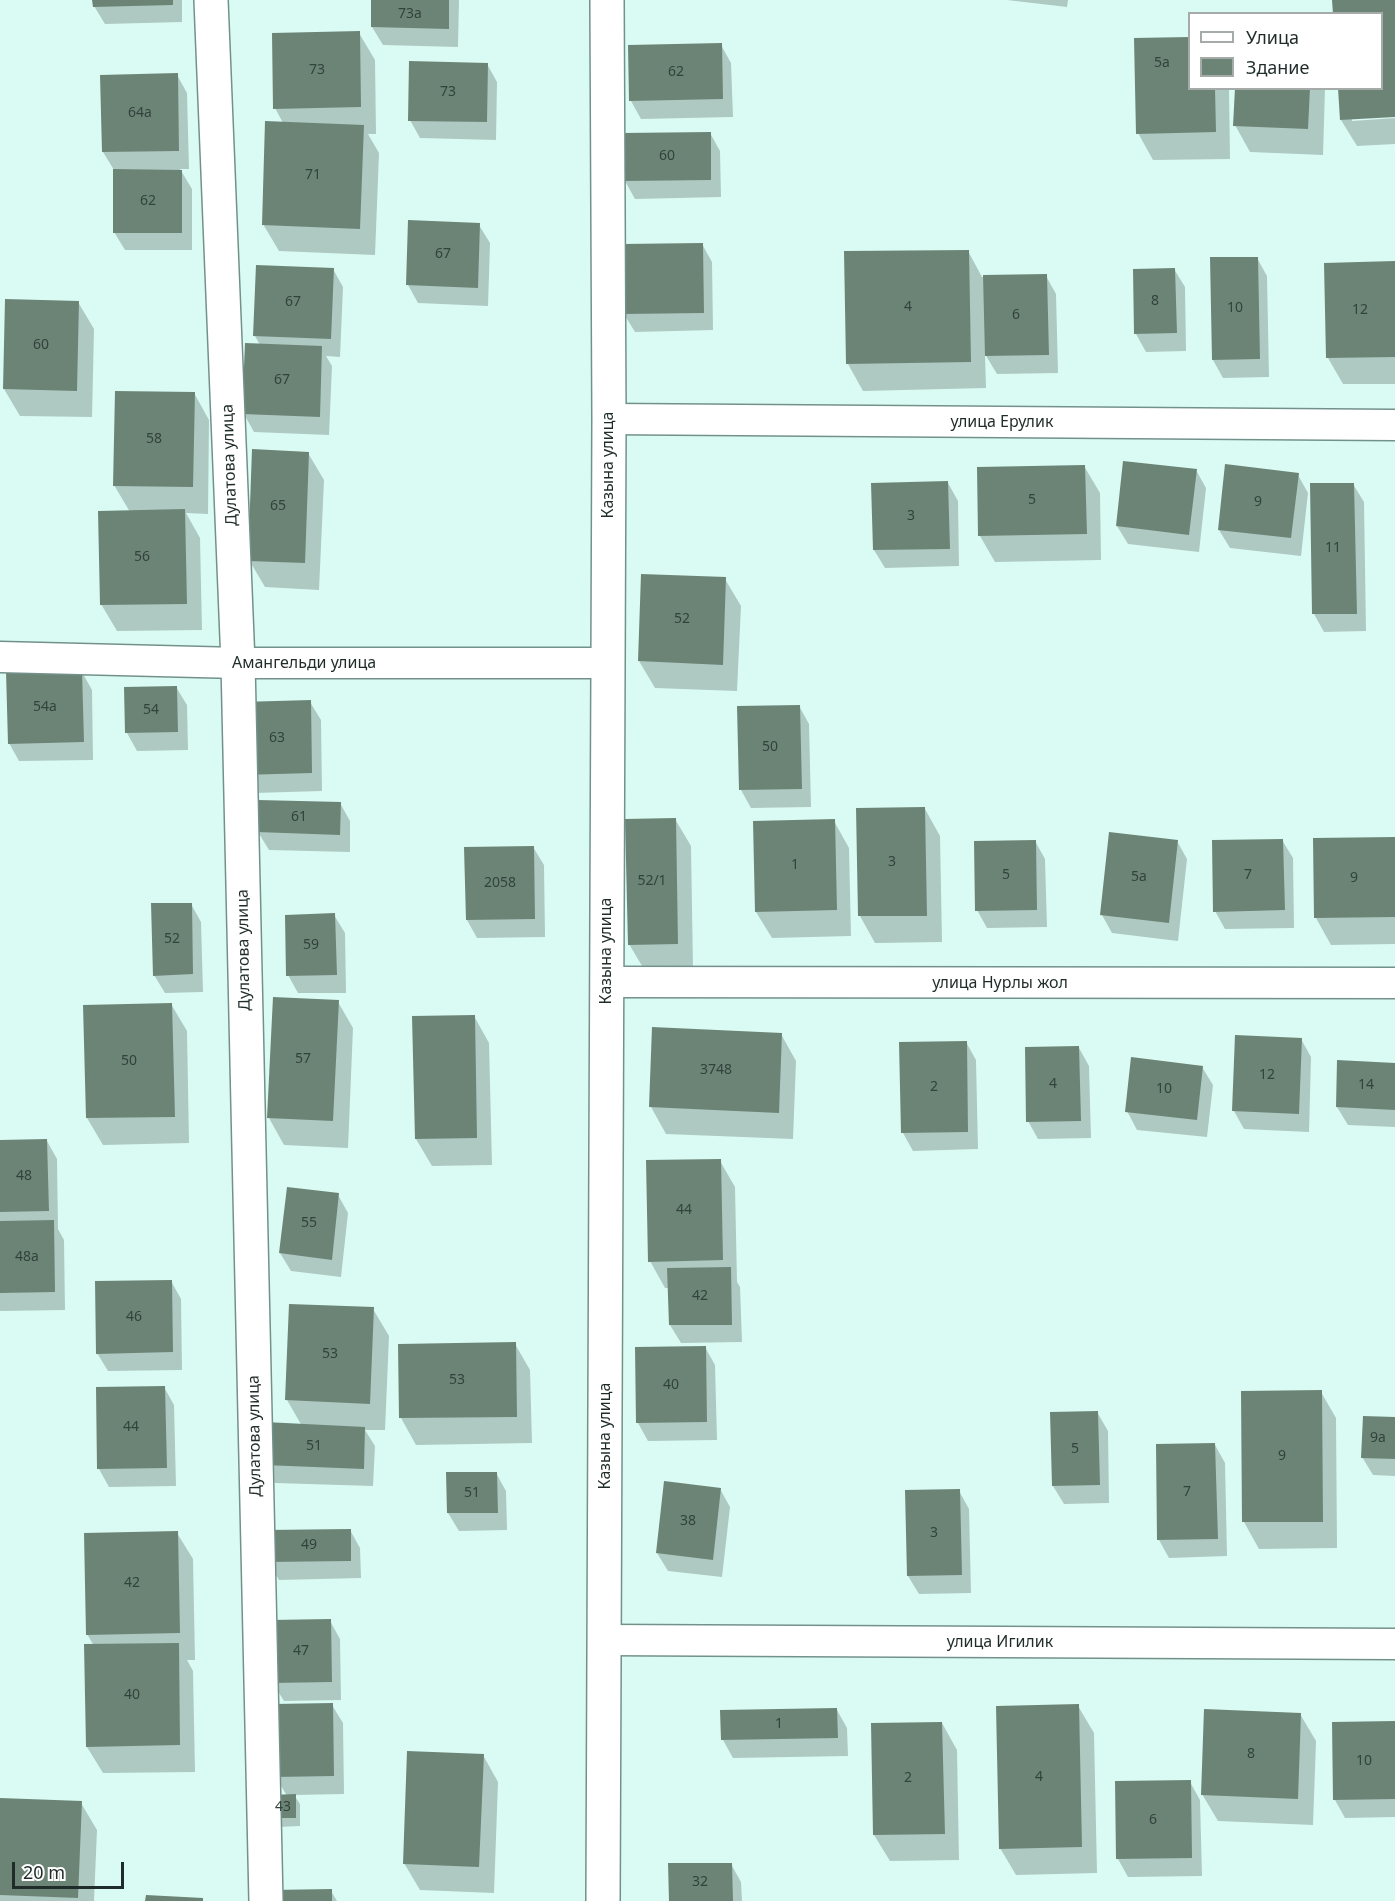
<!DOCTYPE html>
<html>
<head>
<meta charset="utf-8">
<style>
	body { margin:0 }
	#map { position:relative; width:1395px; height:1901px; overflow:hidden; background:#dafbf3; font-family:"Noto Sans",sans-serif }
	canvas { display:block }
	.legend { position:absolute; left:1188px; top:12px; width:195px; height:78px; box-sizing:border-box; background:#fff; border:2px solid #a5aba9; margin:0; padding:8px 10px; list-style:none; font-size:18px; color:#1f2c29 }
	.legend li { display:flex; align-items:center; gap:12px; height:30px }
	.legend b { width:30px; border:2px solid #a5aba9 }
	.scale { position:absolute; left:12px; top:1862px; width:112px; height:27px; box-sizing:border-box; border:3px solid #1f2c29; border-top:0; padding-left:8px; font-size:18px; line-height:21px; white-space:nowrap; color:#1f2c29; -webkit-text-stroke:4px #fff; paint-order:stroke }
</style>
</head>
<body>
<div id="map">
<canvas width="1395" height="1901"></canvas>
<ul class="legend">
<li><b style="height:8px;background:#fff"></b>Улица</li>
<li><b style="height:16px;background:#6c8476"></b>Здание</li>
</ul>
<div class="scale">20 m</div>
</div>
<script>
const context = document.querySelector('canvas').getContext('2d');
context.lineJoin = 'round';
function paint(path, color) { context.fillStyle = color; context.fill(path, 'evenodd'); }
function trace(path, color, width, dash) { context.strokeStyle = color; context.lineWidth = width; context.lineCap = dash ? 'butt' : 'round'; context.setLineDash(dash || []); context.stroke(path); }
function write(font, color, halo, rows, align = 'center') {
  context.font = font + ' "Noto Sans",sans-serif'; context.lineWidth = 4.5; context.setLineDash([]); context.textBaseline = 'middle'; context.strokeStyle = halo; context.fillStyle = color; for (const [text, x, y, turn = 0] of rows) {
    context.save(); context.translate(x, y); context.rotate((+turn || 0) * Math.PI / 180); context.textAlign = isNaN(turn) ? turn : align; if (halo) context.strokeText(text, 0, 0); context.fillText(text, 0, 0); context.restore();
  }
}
const shadow = new Path2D(`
	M94,0H182V22L105,24L94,6Z
	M373,0H459L458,47L383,45L372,27Z
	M1007,0H1068L1067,7Z
	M1333,0H1395V115L1352,118V121L1395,118V144L1357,146L1341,120L1382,88V14Z
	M359,33L375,60L376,134H368L379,153L375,255L279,251L263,224L283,123L275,108Z
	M721,45L731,63L733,117L641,119L631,101Z
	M487,64L497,82L496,140L420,138L410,120Z
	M177,75L187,93L189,169H180L192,189V250H125L114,232V170L103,152L102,76Z
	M1190,88H1229L1230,159L1153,160L1138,133Z
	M1236,88H1325L1323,155L1250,152L1235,125Z
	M710,133L720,151L721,197L635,199L625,181Z
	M479,225L490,243L488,306L418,303L408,285Z
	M702,244L712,262L713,330L635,332L624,314Z
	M968,251L982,277L1046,276L1056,294L1058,373L997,374L985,354L986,388L863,391L848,364Z
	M1257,258L1267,276L1269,377L1223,378L1213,360Z
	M1395,263V384H1343L1328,358Z
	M333,269L343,287L340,357L326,356L332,366L329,435L254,432L244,414L260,345L255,336Z
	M1174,269L1185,287L1186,351L1146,352L1136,334Z
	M78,302L94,329L92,417L20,416L4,389Z
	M194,393L209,420L208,514L186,513L200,538L202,630L117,631L101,604L130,512L114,485Z
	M308,453L324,480L319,590L265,587L249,560Z
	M1084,466L1100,493L1101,560L995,562L980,536Z
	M1196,470L1206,488L1199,552L1128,544L1117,526Z
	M1298,475L1308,493L1301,556L1230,548L1219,530Z
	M948,483L958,501L959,566L885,568L874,550Z
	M1353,484L1364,502L1366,631L1324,632L1314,614Z
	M725,579L741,606L737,691L655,688L639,661Z
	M82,672L92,690L93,760L19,761L9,743Z
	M176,687L187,705L188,750L137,751L127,733L126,688Z
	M310,702L321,720L322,791L254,793L244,775Z
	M799,706L809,724L811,807L751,808L741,790Z
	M340,803L350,821V852L269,850L258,832Z
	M925,809L940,836L942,942L875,943L860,916Z
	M675,819L691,846L693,970L645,971L629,944Z
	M834,821L849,848L851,936L772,938L756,912Z
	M1395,838V944L1331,945L1316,918Z
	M1282,840L1293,858L1294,928L1225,929L1215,911Z
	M1035,841L1045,859L1047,927L987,928L977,910Z
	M1177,841L1187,859L1178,941L1112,933L1102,915Z
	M533,847L544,865L545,937L477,938L467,920Z
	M191,904L201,922L203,992L165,993L154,975Z
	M334,915L345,933L346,993H298L288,975Z
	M338,1002L353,1028L348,1148L284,1145L269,1118Z
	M171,1004L187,1031L189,1143L103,1145L87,1118Z
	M474,1016L489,1043L492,1165L432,1166L416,1139Z
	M781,1034L796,1061L793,1139L666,1134L651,1107Z
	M1236,1037L1301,1039L1311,1057L1309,1132L1244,1129L1234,1111Z
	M966,1042L976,1060L978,1149L913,1151L903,1133Z
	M1079,1048L1089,1066L1091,1138L1038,1139L1028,1121Z
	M1339,1062L1395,1064V1127L1348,1125L1337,1107Z
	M1202,1067L1213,1085L1207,1137L1137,1130L1127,1111Z
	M47,1141L57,1159L58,1229L64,1240L65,1310L0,1311V1142Z
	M720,1161L735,1187L737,1282L740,1287L742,1342L681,1343L670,1325L669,1288H665L650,1261Z
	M338,1195L348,1213L341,1277L291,1271L280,1253Z
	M171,1281L181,1299L182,1370L108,1371L97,1353Z
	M373,1309L389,1336L385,1430H365L375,1446L373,1486L275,1483L265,1465L302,1426L287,1400Z
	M515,1344L530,1370L532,1443L416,1445L401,1418Z
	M705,1347L715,1365L717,1440L648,1441L638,1423L636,1348Z
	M164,1387L174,1405L176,1486L109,1487L99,1469Z
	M1321,1392L1336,1418L1337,1548L1259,1549L1244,1522Z
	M1097,1412L1108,1431L1109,1503L1064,1504L1053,1486Z
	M1395,1419V1476L1373,1475L1362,1457Z
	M1215,1445L1225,1463L1227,1556L1169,1558L1159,1540Z
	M496,1473L506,1491L507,1530L459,1531L448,1513V1474Z
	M720,1489L730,1507L722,1577L668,1571L657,1553Z
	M959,1491L969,1509L971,1593L919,1594L908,1576Z
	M350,1530L360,1548L361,1578L279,1580L269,1562Z
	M177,1533L193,1559L195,1660H187L193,1671L195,1772L103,1773L87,1747L94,1646L87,1634Z
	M330,1621L340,1639L341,1700L284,1701L273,1683Z
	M332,1705L343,1723L344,1794L294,1795L300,1804V1826L277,1827L287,1796L276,1777Z
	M1078,1706L1094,1733L1097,1873L1016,1875L1000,1848Z
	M837,1710L847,1728L848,1756L733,1758L723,1740Z
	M1300,1714L1316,1741L1313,1825L1218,1821L1202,1794Z
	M942,1723L957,1750L959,1860L890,1861L874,1835Z
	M1395,1723V1817L1345,1818L1335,1800Z
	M483,1755L498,1782L494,1893L420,1890L404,1863Z
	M1190,1782L1200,1800L1202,1876L1128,1877L1118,1859L1116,1783Z
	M0,1800L81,1803L97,1830L94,1901H0Z
	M731,1864L741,1882L742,1901H671Z
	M331,1891L337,1901H274Z`);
const building = new Path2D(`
	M92,0H173V5L93,7Z
	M371,0H449V29L371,27Z
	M1332,0H1395V117L1340,120L1338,88H1382V14H1333Z
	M360,31L361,107L273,109L272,33Z
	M1190,37V88H1215L1216,132L1136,134L1134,38Z
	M722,43L723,99L629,101L628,45Z
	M409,61L488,63L487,122L408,121Z
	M178,73L179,151L102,152L100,75Z
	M1235,88H1310L1308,129L1233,126Z
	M265,121L364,125L360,229L262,225Z
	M711,132V180L623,181V133Z
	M113,169L182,170V233H113Z
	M408,220L480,223L478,288L406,285Z
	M703,243L704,313L623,314L622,244Z
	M969,250L971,362L846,364L844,251Z
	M1210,257H1258L1260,359L1212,360Z
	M1395,261V357L1326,358L1324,263Z
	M256,265L334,268L331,339L253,336Z
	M1175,268L1177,333L1134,334L1133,269Z
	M1047,274L1049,355L985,356L983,275Z
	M5,299L79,301L77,391L3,389Z
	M245,343L322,346L320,417L242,414Z
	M115,391L195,392L193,487L113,486Z
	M252,449L309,452L305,563L248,561Z
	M1123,461L1197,469L1189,535L1116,526Z
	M1225,464L1299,473L1291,538L1218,530Z
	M1085,465L1087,534L978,536L977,467Z
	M948,481L950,549L873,550L871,483Z
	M1310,483H1354L1357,614H1312Z
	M185,509L187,604L100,605L98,511Z
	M641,574L726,577L723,665L638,661Z
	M82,670L84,742L8,744L6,671Z
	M177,686L178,732L125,733L124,687Z
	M311,700L312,773L242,775L241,702Z
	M800,705L802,789L739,790L737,706Z
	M258,800L341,802L340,835L257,832Z
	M925,807L927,916H858L856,808Z
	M676,818L678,944L628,945L625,819Z
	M835,819L837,910L755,912L753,821Z
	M1109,832L1178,840L1169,923L1100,915Z
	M1395,837V917L1314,918L1313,838Z
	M1283,839L1285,910L1213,912L1212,840Z
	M1036,840L1037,910L975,911L974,841Z
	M534,846L535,919L466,920L464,847Z
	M151,903H192L193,974L153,976Z
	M335,913L337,975L286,976L285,915Z
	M273,997L339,1000L333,1121L267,1118Z
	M172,1003L175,1117L86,1118L83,1005Z
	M475,1015L477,1138L415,1139L412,1016Z
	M652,1027L782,1033L779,1113L649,1107Z
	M1235,1035L1302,1038L1299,1114L1232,1111Z
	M967,1041L968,1132L901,1133L899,1042Z
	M1079,1046L1081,1121L1026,1122L1025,1047Z
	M1131,1057L1203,1066L1197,1120L1125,1112Z
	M1337,1060L1395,1063V1110L1336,1107Z
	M47,1139L49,1211L0,1212V1140Z
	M721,1159L723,1260L648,1262L646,1160Z
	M287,1187L339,1193L332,1260L279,1253Z
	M54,1220L55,1292L0,1293V1221Z
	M731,1267L732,1325H669L667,1268Z
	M172,1280L173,1352L96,1354L95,1281Z
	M289,1304L374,1307L370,1404L285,1400Z
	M516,1342L517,1417L399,1418L398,1344Z
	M706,1346L707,1422L636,1423L635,1347Z
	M165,1386L167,1468L97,1469L96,1387Z
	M1322,1390L1323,1522H1242L1241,1391Z
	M1098,1411L1100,1485L1052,1486L1050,1412Z
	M1363,1416L1395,1417V1459L1361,1458Z
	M265,1422L365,1427L364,1469L264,1465Z
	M1215,1443L1218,1539L1157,1540L1156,1444Z
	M446,1472H497L498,1513H447Z
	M664,1481L721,1488L713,1560L656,1553Z
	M960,1489L962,1575L907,1576L905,1490Z
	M351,1529V1561L267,1562L266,1530Z
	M178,1531L180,1633L86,1635L84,1533Z
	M331,1619L332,1682L272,1683L271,1620Z
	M179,1643L180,1745L86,1747L84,1644Z
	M333,1703L334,1776L275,1777L274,1704Z
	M1079,1704L1082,1847L999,1849L996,1706Z
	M837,1708L838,1738L721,1740L720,1710Z
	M1204,1709L1301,1713L1298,1799L1201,1795Z
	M1395,1721V1799L1333,1800L1332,1722Z
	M942,1722L945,1834L873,1835L871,1723Z
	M407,1751L484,1754L479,1867L403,1864Z
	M1191,1780L1192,1858L1116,1859L1115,1781Z
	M296,1794V1818H270V1795Z
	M0,1798L82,1801L78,1898L0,1895Z
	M668,1863H732L733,1901H669Z
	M332,1889V1901H272V1890Z
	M146,1895L203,1898V1901H145Z`);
const minor = new Path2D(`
	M609,419L1395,425
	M0,657L238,663H607
	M606,982L1395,983
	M605,1640L1395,1644`);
const tertiary = new Path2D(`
	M211,0L238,663L266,1901
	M603,1901L609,419L607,0`);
const numberNames = [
	["73а",410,14],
	["5а",1162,63],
	["73",317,70],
	["62",676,72],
	["73",448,92],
	["64а",140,113],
	["60",667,156],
	["71",313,175],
	["62",148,201],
	["67",443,254],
	["8",1155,301],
	["67",293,302],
	["4",908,307],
	["10",1235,308],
	["12",1360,310],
	["6",1016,315],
	["60",41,345],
	["67",282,380],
	["58",154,439],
	["5",1032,500],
	["9",1258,502],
	["65",278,506],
	["3",911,516],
	["11",1333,548],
	["56",142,557],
	["52",682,619],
	["54а",45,707],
	["54",151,710],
	["63",277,738],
	["50",770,747],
	["61",299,817],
	["3",892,862],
	["1",795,865],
	["5",1006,875],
	["7",1248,875],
	["5а",1139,877],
	["9",1354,878],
	["52/1",652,881],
	["2058",500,883],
	["52",172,939],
	["59",311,945],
	["57",303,1059],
	["50",129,1061],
	["3748",716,1070],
	["12",1267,1075],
	["4",1053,1084],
	["14",1366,1085],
	["2",934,1087],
	["10",1164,1089],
	["48",24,1176],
	["44",684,1210],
	["55",309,1223],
	["48а",27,1257],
	["42",700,1296],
	["46",134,1317],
	["53",330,1354],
	["53",457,1380],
	["40",671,1385],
	["44",131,1427],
	["9а",1378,1438],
	["51",314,1446],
	["5",1075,1449],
	["9",1282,1456],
	["7",1187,1492],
	["51",472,1493],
	["38",688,1521],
	["3",934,1533],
	["49",309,1545],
	["42",132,1583],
	["47",301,1651],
	["40",132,1695],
	["1",779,1724],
	["8",1251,1754],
	["10",1364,1761],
	["4",1039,1777],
	["2",908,1778],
	["43",283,1807],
	["6",1153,1820],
	["32",700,1882]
];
const streetNames = [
	["улица Ерулик",1002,422],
	["Дулатова улица",230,465,-92],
	["Казына улица",608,465,-90],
	["Амангельди улица",304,663],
	["Дулатова улица",244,950,-91],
	["Казына улица",606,951,-90],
	["улица Нурлы жол",1000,983],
	["Дулатова улица",255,1436,-91],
	["Казына улица",605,1436,-90],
	["улица Игилик",1000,1642]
];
paint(shadow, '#0003');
paint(building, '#6c8476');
trace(minor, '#73918b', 33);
trace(tertiary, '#73918b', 36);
trace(minor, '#fff', 30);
trace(tertiary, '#fff', 33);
write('14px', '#32423c', null, numberNames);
write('16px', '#1f2c29', '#fff', streetNames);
</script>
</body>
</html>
